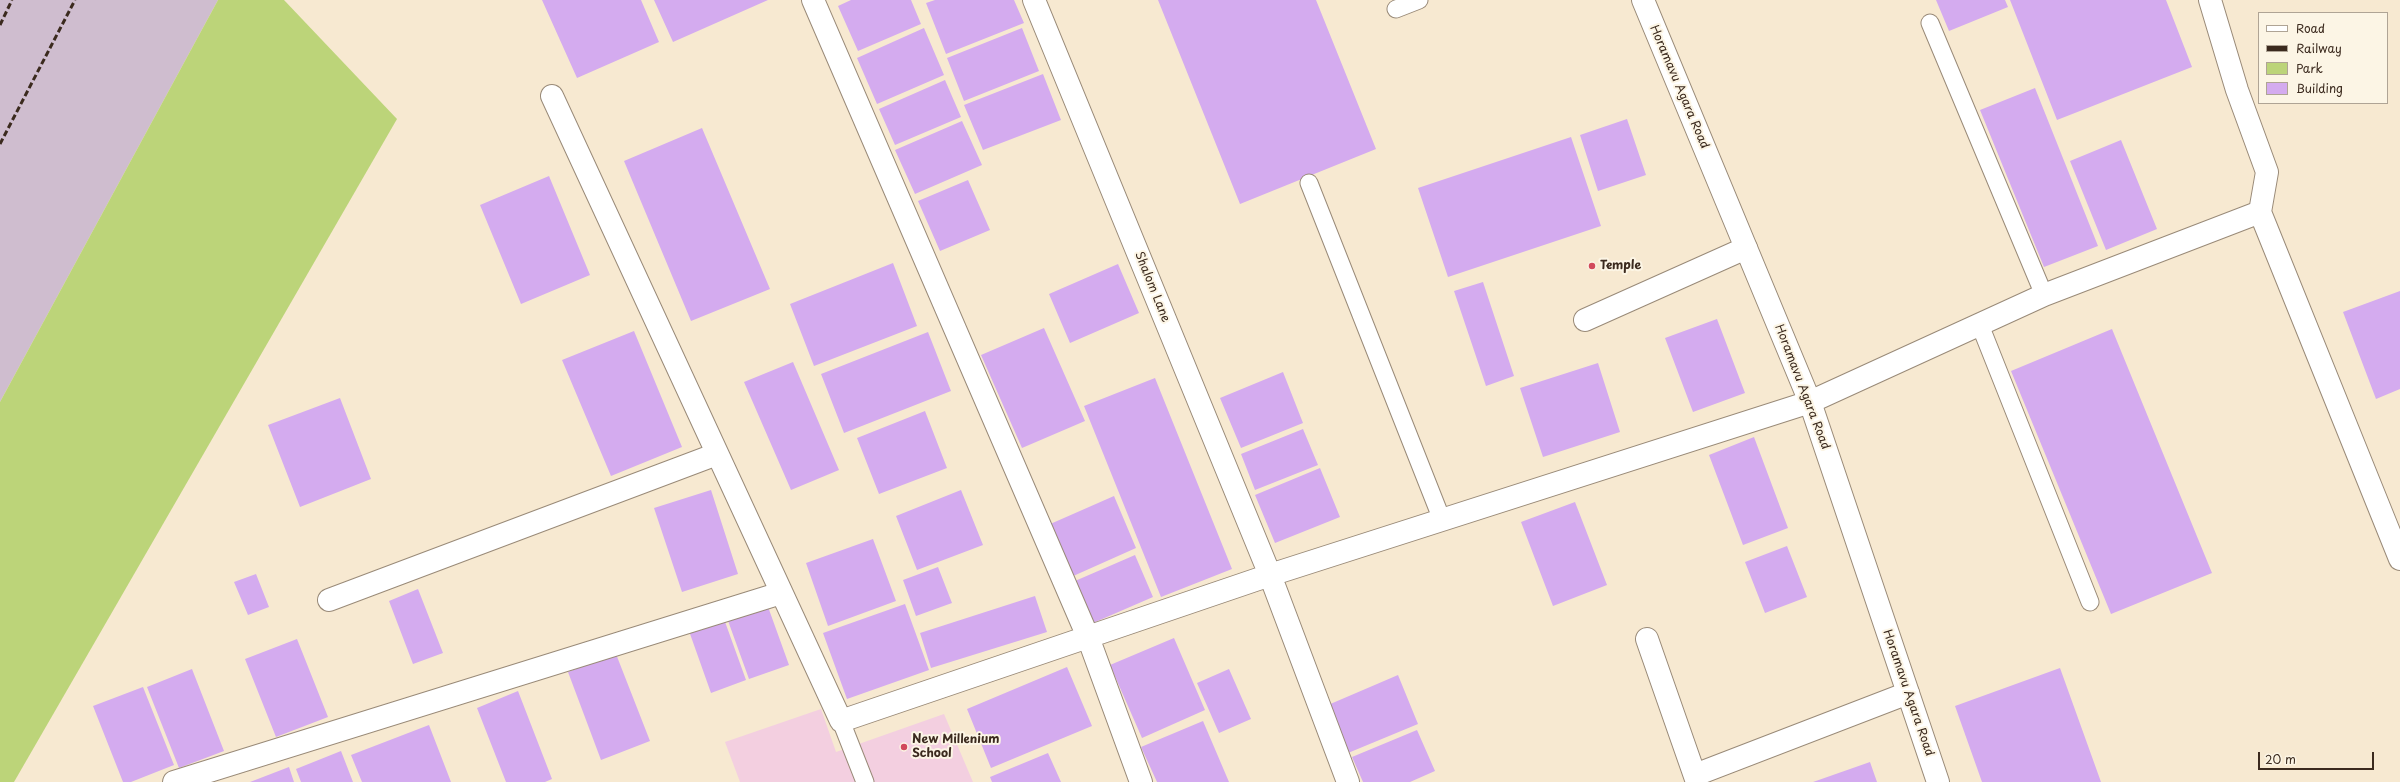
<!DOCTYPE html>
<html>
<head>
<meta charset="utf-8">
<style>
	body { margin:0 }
	#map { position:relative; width:2400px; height:782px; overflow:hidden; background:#f7e9d1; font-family:"Playpen Sans",sans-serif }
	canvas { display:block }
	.legend { position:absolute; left:2258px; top:12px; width:130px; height:92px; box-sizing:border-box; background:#fcf5e5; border:1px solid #afa495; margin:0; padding:5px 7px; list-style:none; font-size:12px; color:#3b2a1e }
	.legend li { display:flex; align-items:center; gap:8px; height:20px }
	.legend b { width:20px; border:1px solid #afa495 }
	.scale { position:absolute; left:2258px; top:752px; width:116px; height:18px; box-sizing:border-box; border:2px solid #3b2a1e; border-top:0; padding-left:5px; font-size:12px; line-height:14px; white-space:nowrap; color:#3b2a1e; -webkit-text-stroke:3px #fcf5e5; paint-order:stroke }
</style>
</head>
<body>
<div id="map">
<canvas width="2400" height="782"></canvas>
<ul class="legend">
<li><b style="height:5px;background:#fff"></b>Road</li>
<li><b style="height:5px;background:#3b2a1e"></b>Railway</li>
<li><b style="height:11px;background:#bcd479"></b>Park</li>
<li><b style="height:11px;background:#d4abef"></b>Building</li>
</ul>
<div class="scale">20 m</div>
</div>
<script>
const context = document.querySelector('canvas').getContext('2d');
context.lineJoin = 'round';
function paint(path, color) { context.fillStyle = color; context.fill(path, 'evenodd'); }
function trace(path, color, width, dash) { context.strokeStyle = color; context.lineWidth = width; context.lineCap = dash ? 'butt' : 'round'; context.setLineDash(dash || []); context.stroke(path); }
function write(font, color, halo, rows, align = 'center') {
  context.font = font + ' "Playpen Sans",sans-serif'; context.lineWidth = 4; context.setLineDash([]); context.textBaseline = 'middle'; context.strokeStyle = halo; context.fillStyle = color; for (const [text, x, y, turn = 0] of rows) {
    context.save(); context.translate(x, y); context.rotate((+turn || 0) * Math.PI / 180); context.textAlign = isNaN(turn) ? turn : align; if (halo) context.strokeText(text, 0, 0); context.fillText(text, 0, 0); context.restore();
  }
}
const built = new Path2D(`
	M821,709L836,752L944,714L973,782H740L725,742Z`);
const industrial = new Path2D(`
	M0,0H218L0,402Z`);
const green = new Path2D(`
	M218,0H284L397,119L14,782H0V402Z`);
const building = new Path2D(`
	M542,0H641L659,42L577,78Z
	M654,0H768L673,42Z
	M851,0H911L921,24L858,51L838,6Z
	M935,0H1014L1024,23L946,54L926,3Z
	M1158,0H1316L1376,149L1240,204Z
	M1936,0H2005L2008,7L1949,31Z
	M2010,0H2166L2192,67L2057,120Z
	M924,28L944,75L877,104L857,58Z
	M1022,28L1039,71L964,101L947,58Z
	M1043,74L1061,120L983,150L964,105Z
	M945,80L961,117L895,145L879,109Z
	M2035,88L2098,246L2044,267L1980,110Z
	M1627,119L1646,175L1598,191L1580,135Z
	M962,121L982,165L915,194L895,150Z
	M702,128L770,289L691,321L624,161Z
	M1571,137L1601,226L1448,277L1418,188Z
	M2121,140L2157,229L2106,250L2070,161Z
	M549,176L590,275L521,304L480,205Z
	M968,180L990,230L940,251L918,201Z
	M893,263L917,326L814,366L790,304Z
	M1118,264L1139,313L1070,343L1049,294Z
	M1483,282L1514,376L1486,386L1454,291Z
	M2400,291V389L2376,399L2343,312Z
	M1717,319L1745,393L1693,412L1665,338Z
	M1044,328L1085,421L1022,448L981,355Z
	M2112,329L2212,573L2111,614L2011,371Z
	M634,331L682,447L611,476L562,360Z
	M928,332L951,391L844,433L821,374Z
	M793,362L839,470L791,490L744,382Z
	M1598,363L1620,432L1543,457L1520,388Z
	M1283,372L1303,423L1241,448L1220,398Z
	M1155,378L1232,569L1161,597L1084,406Z
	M340,398L371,479L300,507L268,425Z
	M925,411L947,468L879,494L857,438Z
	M1303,429L1318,465L1255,490L1241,454Z
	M1754,437L1788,528L1743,545L1709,455Z
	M1320,468L1340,517L1275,543L1255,495Z
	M711,490L738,574L682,592L654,508Z
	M961,490L983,545L917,570L896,516Z
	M1114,496L1136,548L1071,577L1048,525Z
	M1575,502L1607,585L1553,606L1521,522Z
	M873,539L896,601L828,626L806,563Z
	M1787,546L1807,597L1765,613L1745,562Z
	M1135,555L1153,597L1093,623L1075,581Z
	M938,567L952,603L916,616L903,580Z
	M256,574L269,607L248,615L234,582Z
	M418,589L443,653L413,664L389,601Z
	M1035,596L1047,632L931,668L920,633Z
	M767,604L789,665L749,679L727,618Z
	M905,604L929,670L847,699L823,633Z
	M724,619L746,680L711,693L689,631Z
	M1174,638L1205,710L1142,738L1110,665Z
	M297,639L328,717L276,737L245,659Z
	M616,654L650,741L601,760L568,672Z
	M1067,667L1092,726L991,768L967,709Z
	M2060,668L2101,782H1982L1955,706Z
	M192,669L224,751L179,768L147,687Z
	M1229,669L1251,719L1219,733L1197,683Z
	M1398,675L1418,724L1348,753L1328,705Z
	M143,687L174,765L131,782H123L93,706Z
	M518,691L552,779L545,782H506L477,708Z
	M1203,721L1229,782H1157L1141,747Z
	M429,725L451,782H362L351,755Z
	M1417,730L1435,771L1410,782H1363L1352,757Z
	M341,751L353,782H301L296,769Z
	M1048,753L1061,782H992L990,777Z
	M1870,762L1877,782H1813Z
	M289,767L294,782H250Z`);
const service = new Path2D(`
	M1396,9L1419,0
	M1930,23L2044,295
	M1309,183L1442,520
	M1980,325L2090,602
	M841,721L865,782`);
const minor = new Path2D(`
	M813,0L1088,637L1141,782
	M1034,0L1270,575L1348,782
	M2210,0L2237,90L2267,172L2260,212L2400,559
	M552,96L841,721L1270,575L1810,402L2044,295L2260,212
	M1585,320L1746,248
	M329,600L717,454
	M1647,639L1697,782
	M1695,775L1908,693
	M174,782L781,593`);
const tertiary = new Path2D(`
	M1643,0L1810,402L1938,782`);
const rail = new Path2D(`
	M0,25L12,0
	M0,144L75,0`);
const markers = [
	[1592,266,4,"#d1495b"],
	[904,747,4,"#d1495b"]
];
const streetNames = [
	["Horamavu Agara Road",1679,87,67],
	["Shalom Lane",1152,287,68],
	["Horamavu Agara Road",1802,387,69],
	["Horamavu Agara Road",1908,693,71]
];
const poiNames = [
	["Temple",1600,266],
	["New Millenium",912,740],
	["School",912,754]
];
paint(built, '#f3cfe0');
paint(industrial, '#cfbdcf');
paint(green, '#bcd479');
paint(building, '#d4abef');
trace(service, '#998a78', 19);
trace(minor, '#998a78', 24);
trace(tertiary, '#998a78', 24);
trace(service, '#fff', 17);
trace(minor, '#fff', 22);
trace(tertiary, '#fff', 22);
trace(rail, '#3b2a1e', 3, [6, 3]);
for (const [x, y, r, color] of markers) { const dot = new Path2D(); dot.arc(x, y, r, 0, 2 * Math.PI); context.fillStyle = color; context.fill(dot); trace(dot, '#fcf5e5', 1.5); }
write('12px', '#3b2a1e', '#fcf5e5', streetNames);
write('bold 12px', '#3b2a1e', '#fcf5e5', poiNames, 'left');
</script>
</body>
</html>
